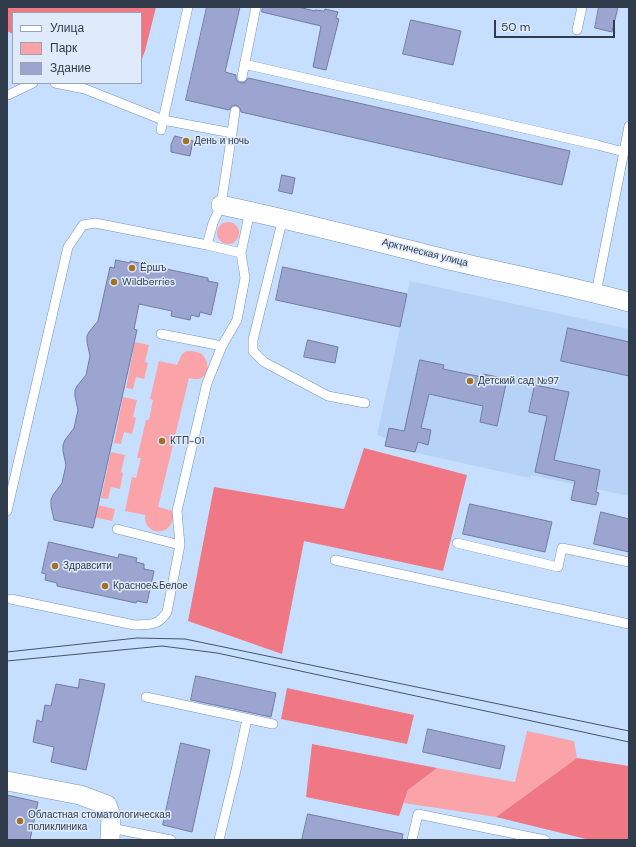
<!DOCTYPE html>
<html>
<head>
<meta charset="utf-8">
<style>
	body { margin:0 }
	#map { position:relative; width:636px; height:847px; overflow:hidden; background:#c7dfff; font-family:"DM Sans",sans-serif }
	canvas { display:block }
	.frame { position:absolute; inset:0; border:8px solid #303c4b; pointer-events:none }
	.legend { position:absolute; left:12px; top:12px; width:130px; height:72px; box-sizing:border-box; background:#dfebfb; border:1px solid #99a5b5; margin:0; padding:5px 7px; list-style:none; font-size:12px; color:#303c4b }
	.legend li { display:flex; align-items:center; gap:8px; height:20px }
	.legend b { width:20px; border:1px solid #99a5b5 }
	.scale { position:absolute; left:494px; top:20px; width:121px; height:18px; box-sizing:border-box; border:2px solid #303c4b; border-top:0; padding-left:5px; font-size:12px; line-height:14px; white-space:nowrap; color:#303c4b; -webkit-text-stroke:3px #dfebfb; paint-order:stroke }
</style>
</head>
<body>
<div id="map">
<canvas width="636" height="847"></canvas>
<div class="frame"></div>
<ul class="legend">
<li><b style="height:5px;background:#fff"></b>Улица</li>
<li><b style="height:11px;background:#faa3a9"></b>Парк</li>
<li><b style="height:11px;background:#9ba5d0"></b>Здание</li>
</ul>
<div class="scale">50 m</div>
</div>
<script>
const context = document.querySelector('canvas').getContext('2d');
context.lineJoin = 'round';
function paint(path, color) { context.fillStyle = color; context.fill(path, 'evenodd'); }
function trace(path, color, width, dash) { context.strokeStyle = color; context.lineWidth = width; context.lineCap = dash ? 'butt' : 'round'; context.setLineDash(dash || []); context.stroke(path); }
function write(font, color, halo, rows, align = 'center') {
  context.font = font + ' "DM Sans",sans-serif'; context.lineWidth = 3; context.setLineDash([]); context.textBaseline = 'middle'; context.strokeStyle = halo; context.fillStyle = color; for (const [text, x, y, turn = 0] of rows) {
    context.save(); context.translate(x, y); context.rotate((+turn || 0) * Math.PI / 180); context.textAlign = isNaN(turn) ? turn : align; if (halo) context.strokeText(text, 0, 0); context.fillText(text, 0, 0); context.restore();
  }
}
const built = new Path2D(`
	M410,281L629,329V496L531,475L530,478L385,446L386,438L377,435Z`);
const green = new Path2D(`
	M217 233a11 11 0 1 1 22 0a11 11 0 1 1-22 0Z
	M135,342L149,345L145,362L148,363L144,379L136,377L133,389L126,388Z
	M187,351C203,351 207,356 208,371C202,380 198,380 189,378L158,507L173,511C177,537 143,538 145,515L125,511L132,477L136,478L141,458H137L146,420H149L153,400L150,399L159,361L177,365L182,354Z
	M123,397L137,400L133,417L136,418L132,434L124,432L121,444L114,443Z
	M111,452L125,455L121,472L123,473L120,489L111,487L108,499L101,498Z
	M97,505L115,509L112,521L94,517Z
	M527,731L574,741L577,758L496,817L404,803L408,790L437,768L515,782Z`);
const forest = new Path2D(`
	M7,7H156L145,51L141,61V13H13V34L7,31Z
	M364,448L467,475L443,571L304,541L282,654L188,621L214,487L344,509Z
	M287,688L414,715L407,744L281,719Z
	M312,744L437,768L408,790L399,816L306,797Z
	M577,758L629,766V840H590L496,817Z`);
const building = new Path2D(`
	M207,7H240L225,72L236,75V79L238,82L244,83L248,78L570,151L562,185L241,112L240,108L236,105L232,106L229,110L186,100Z
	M263,7H298L315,11V10L324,11L325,9L338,12L336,18L339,19L337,27L326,70L313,67L321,26L262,12Z
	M599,7H618L612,32L595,28Z
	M411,20L461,31L453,65L403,54Z
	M175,136L193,141L190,156L171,152V145Z
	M282,175L295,178L292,194L279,191Z
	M116,260L130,263V261L208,278V281L218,283L211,315L200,312L199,317L191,315L190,320L171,316L172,311L139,304L134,329L137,330L93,528L54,520L51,506V500L53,495L62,483L66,465L63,451V445L65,440L74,428L78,410L75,396V390L77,386L86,375L90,356L87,342V336L89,332L98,321L110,267L114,268Z
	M283,267L407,294L400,327L276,300Z
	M568,328L629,342V376L561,361Z
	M308,340L338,347L335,363L304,357Z
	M420,360L444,365L443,369L482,377L483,374L507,379L497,426L480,422L483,406L429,394L421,428L431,430L428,445L418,442L415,452L385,446L389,428L404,431Z
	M535,385L569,392L554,460L600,470L596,492L599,493L596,505L571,500L575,481L535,472L547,416L529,412Z
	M470,504L552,522L545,552L463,534Z
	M601,512L629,519V552L594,544Z
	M49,542L118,558L119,554L137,558L136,562L144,564V569L154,571L147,603L137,601L136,603L57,586V583L45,580L46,574L42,573Z
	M196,676L276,693L271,717L191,700Z
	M80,679L105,684L86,770L51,762L54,747L33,742L37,720L42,722L45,705L51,706L56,684L78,688Z
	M428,729L505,746L500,769L423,752Z
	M181,743L210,750L192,832L163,825Z
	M7,795L38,802L30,840H7Z
	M308,814L403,834L402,840H302Z`);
const lane = new Path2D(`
	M188,7L163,120L232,133L221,205L213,223L207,245
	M577,30L582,7
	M244,64L597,145L624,152
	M242,77L256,7
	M55,83L85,89L163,120L161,130
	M8,95L33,83
	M232,133L235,111
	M283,218L253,340V351L264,362L328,396L365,403
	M596,293L629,126
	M161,334L222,346
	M7,511L68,247L83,225L95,223L207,245L241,253
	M117,529L180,545
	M457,543L558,567L562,548L629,562
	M335,560L629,624
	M11,599L134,625C150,624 157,627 167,612L180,545L177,511L207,383L222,346L237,320L245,278L241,253L250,211
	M146,697L273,724
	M111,828L171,840
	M219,840L236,770L247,719
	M412,840L418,814L545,840`);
const street = new Path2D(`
	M221,205C297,221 373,241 449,260C509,274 569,286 629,302
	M7,781L80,795L107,805L111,816L110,840`);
const tram = new Path2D(`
	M7,652L137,638L185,639L629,731
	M7,661L162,646L217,653L629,742`);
const markers = [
	[186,141,4,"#a17125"],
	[132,268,4,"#a17125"],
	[114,282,4,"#a17125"],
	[470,381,4,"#a17125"],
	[162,441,4,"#a17125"],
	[55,566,4,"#a17125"],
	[105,586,4,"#a17125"],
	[20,821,4,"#a17125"]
];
const poiNames = [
	["День и ночь",194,141],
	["Ёршъ",140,268],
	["Wildberries",122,282],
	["Детский сад №97",478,381],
	["КТП-01",170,441],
	["Здравсити",63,566],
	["Красное&Белое",113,586],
	["Областная стоматологическая",28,815],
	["поликлиника",28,827]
];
const streetNames = [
	["Арктическая улица",425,253,14]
];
paint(built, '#b6d2f6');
paint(green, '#faa3a9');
paint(forest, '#ef7884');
paint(building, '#9ba5d0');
trace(building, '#717aa3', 1);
trace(lane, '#7793b7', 10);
trace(street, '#7793b7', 20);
trace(lane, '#fff', 9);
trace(street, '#fff', 19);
trace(tram, '#465365', 1);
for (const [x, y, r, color] of markers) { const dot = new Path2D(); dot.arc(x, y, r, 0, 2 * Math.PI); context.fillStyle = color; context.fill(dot); trace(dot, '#dfebfb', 1.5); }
write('10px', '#303c4b', '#dfebfb', poiNames, 'left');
write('10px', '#303c4b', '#dfebfb', streetNames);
</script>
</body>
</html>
